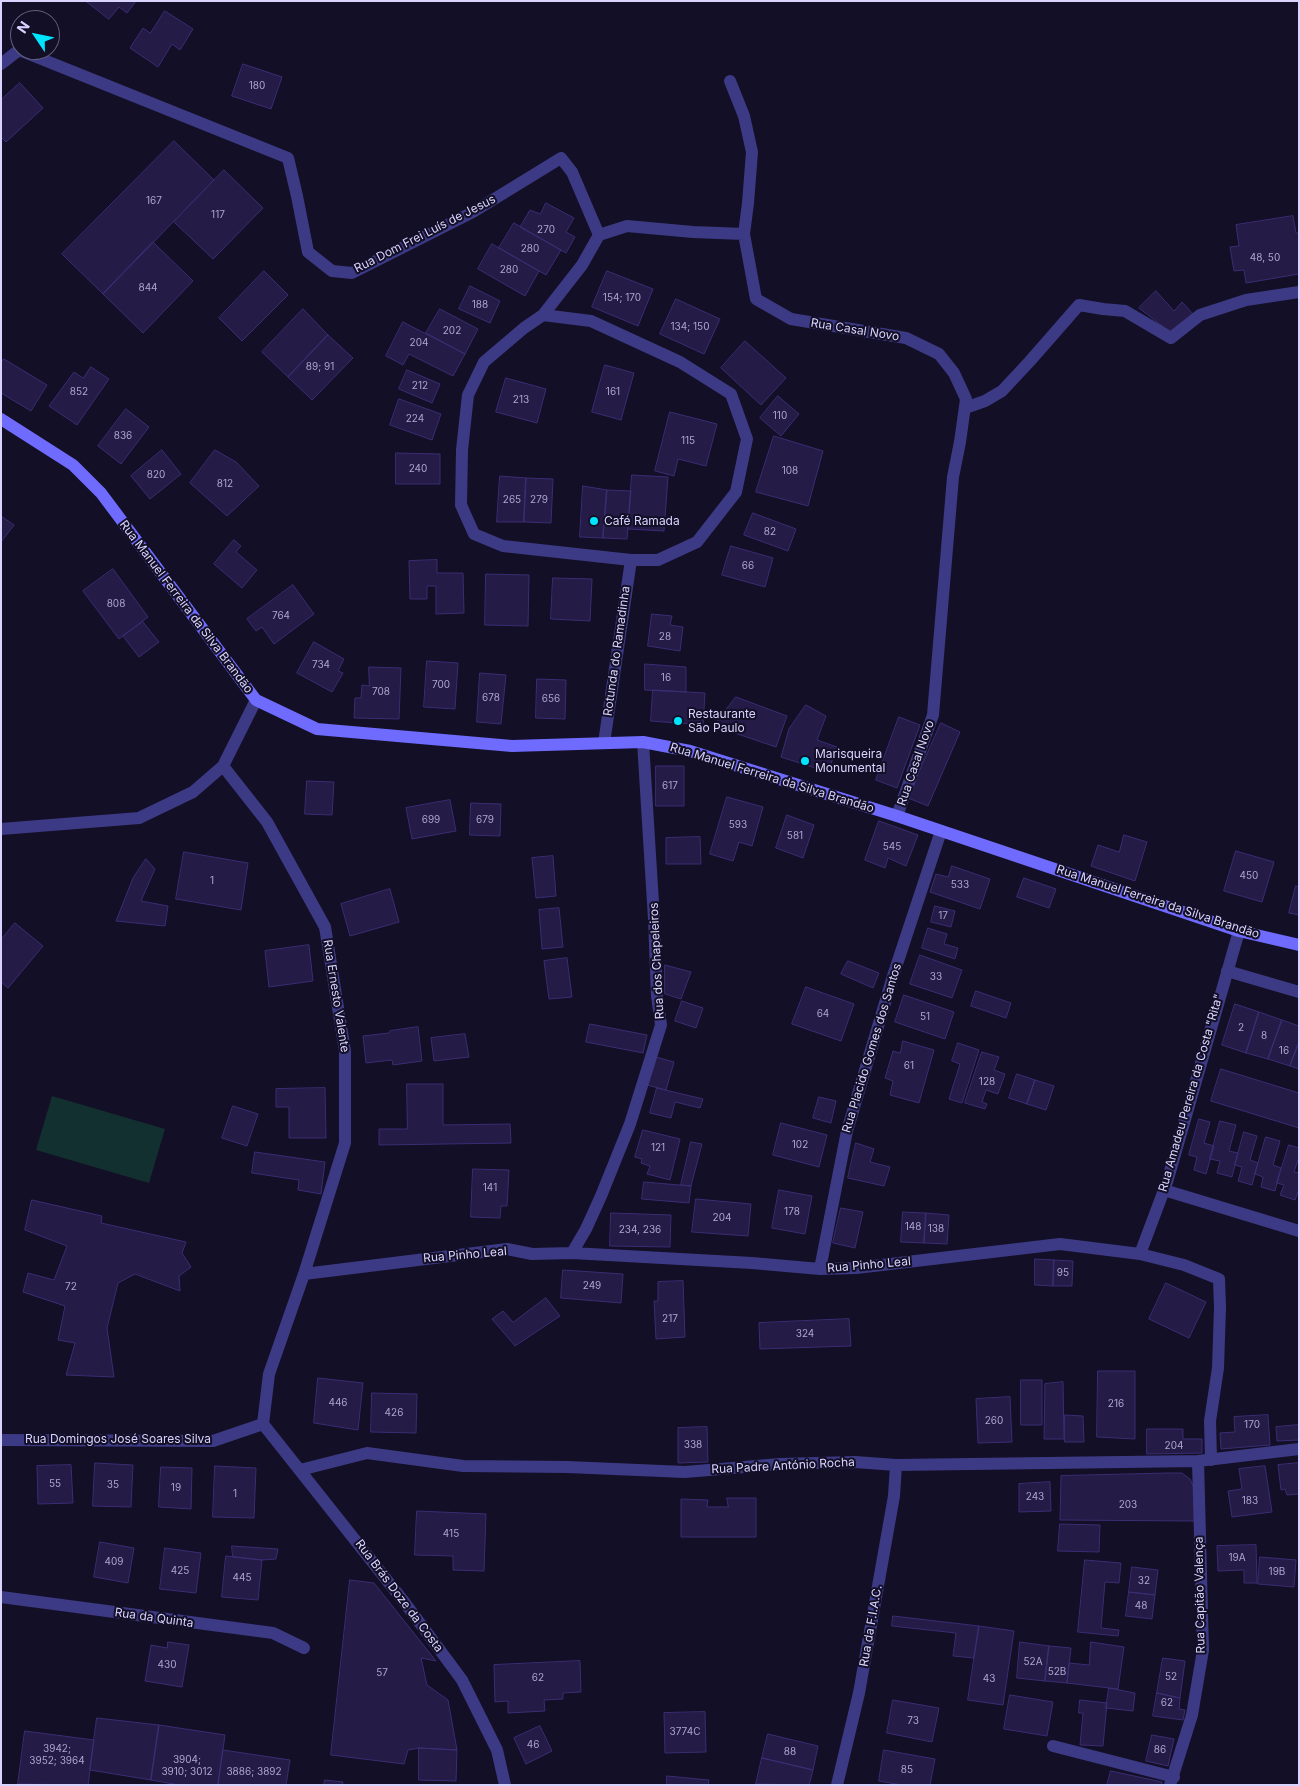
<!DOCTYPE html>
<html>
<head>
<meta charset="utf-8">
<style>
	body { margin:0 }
	#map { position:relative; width:1300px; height:1786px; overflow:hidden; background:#130f26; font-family:Inter,sans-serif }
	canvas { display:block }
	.frame { position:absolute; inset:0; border:2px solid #d9d4ff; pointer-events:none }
	.north { position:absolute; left:10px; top:10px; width:50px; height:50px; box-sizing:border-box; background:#130f26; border:1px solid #625e7d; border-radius:50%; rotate:304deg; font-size:14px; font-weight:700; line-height:20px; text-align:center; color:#d9d4ff }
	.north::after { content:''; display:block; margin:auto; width:18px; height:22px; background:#00e5ff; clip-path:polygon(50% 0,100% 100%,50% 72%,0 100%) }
</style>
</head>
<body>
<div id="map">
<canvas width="1300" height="1786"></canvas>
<div class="frame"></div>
<div class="north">N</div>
</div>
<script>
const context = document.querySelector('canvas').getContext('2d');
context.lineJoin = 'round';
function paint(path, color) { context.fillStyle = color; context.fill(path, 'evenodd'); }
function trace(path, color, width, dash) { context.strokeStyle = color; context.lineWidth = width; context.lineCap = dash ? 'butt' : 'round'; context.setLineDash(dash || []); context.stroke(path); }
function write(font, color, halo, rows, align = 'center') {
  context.font = font + ' Inter,sans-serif'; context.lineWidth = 4; context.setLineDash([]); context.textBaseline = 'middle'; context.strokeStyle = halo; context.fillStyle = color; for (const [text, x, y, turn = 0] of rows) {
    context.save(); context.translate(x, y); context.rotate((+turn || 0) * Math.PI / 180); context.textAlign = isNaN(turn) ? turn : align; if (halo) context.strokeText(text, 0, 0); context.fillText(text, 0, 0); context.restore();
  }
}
const green = new Path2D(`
	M52,1096L165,1129L149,1183L36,1150Z`);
const building = new Path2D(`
	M86,1H136L127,13L119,7L109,19Z
	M165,11L193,29L180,50L172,44L158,67L130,48L143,28L150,33Z
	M243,64L282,77L271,109L232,96Z
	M20,83L43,108L6,142L1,137V100Z
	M174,141L214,180L103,294L62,254Z
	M224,170L263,208L213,259L174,222Z
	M546,203L574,218L566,232L575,237L566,253L520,227L530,210L540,214Z
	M1293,216L1296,233H1299V274L1246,283L1244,270L1234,271L1230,247L1239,246L1236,225Z
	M514,223L561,250L546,275L499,248Z
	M153,242L193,281L143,333L103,294Z
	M492,244L539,271L525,296L478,269Z
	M264,271L288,295L242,341L219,318Z
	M607,271L653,289L638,326L592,307Z
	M470,286L500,301L490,323L459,309Z
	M1156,291L1174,311L1182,302L1193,314L1170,332L1139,308Z
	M676,299L720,319L704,354L660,334Z
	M303,309L328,335L288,377L262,352Z
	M440,309L478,329L465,354L426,333Z
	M403,322L465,354L453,376L409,354L403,365L386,356Z
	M328,335L353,358L312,400L288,377Z
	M745,341L786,378L761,405L721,368Z
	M4,359L47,385L31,411L1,393V363Z
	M605,365L634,373L621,420L592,412Z
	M91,367L109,379L77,425L49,406L74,372L83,378Z
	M407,370L440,384L432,403L399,389Z
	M506,378L546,389L537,423L496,412Z
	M778,396L799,414L781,436L760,418Z
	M399,399L441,414L432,440L390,425Z
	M126,409L149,427L121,464L98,446Z
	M670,412L717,424L706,466L678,459L674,476L655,471Z
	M774,436L823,451L808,506L756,492Z
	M162,450L181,474L150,499L131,476Z
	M215,450L236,462L259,486L227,516L190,483Z
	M396,453L440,454V484H396Z
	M632,475L668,477L664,531L628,529Z
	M500,476L526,478L524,522H497Z
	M526,478L553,479L551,523L524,522Z
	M583,486L607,490L603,538L580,537Z
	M607,490L631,491L627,539L603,538Z
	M753,513L796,529L788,551L744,535Z
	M1,516L14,525L1,542Z
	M234,540L241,546L236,552L257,570L242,588L214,564Z
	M731,546L773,558L765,587L722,575Z
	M437,560V573H463L464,613L436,614V586H427V599H410L409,561Z
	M113,569L148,617L119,639L83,591Z
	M486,574L529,575L528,626L485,625Z
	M553,578L592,579L590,621L551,619Z
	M293,585L314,614L274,644L262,627L256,631L247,619Z
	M652,614L672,616L670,625L683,627L680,651L648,646Z
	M143,622L159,642L139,657L123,636Z
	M314,642L344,659L338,671L343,673L332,692L297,673Z
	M427,661L458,663L455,709L424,707Z
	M645,664L686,667V692L645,690Z
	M369,667L401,668L399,719L354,718L355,698H361L362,685L369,686Z
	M480,673L506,675L501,724L477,722Z
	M537,679L566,680L565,719L536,718Z
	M653,690L705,693L703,725L651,721Z
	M736,697L787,716L776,747L714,726Z
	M806,705L826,716L817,740L837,747L828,772L781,757L789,729Z
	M899,717L920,725L897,788L876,780Z
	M941,723L960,732L928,806L908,798Z
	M656,766H684V806H656Z
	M307,781L334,782L332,815L305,814Z
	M727,797L763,807L752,846L739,842L733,861L710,854Z
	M450,800L456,831L412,839L406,808Z
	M471,803L501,804L500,836L470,835Z
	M787,815L814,825L803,858L776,848Z
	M879,821L918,835L906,866L888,858L885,868L865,860Z
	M1124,835L1147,842L1135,881L1091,866L1098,845L1119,852Z
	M700,837L701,864H666V838Z
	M1236,851L1274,862L1262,902L1224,891Z
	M184,852L248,863L241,910L176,899Z
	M553,856L556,896L536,898L532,858Z
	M146,859L155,869L141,901L168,906L165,926L116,921L133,878Z
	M952,866L990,879L980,909L930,892L936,874L948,877Z
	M1024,878L1056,889L1049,908L1017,897Z
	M1296,886L1299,887V915L1289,913Z
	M390,889L399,922L350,936L341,904Z
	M935,906L955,911L951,927L931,922Z
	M559,908L563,947L542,949L539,910Z
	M15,923L43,946L8,988L1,982V940Z
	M928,928L947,934L944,944L958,948L955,959L922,948Z
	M309,945L313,981L269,987L265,951Z
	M920,955L962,970L952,998L910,984Z
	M567,958L572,997L549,999L544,961Z
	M848,961L879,973L873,988L841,974Z
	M665,965L691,972L681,999L665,994Z
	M806,987L854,1004L841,1041L792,1024Z
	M976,991L1011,1003L1006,1018L971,1006Z
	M904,995L954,1012L945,1039L895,1022Z
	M682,1001L703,1008L696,1028L675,1021Z
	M1235,1004L1259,1012L1246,1053L1222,1045Z
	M1259,1012L1282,1020L1268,1059L1246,1053Z
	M1282,1020L1299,1026V1042L1290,1066L1268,1059Z
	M590,1024L647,1035L643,1053L586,1042Z
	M418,1027L422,1061L393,1065L392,1060L366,1063L363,1036L389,1033L390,1031Z
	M465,1034L469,1057L434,1061L431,1038Z
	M903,1041L934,1050L919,1103L890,1095L893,1081L885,1078L893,1051L900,1053Z
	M1299,1042V1069L1290,1066Z
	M958,1043L979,1050L962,1103L949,1099L960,1064L952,1061Z
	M982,1052L999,1057L994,1070L1005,1074L998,1094L986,1090L982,1102L987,1104L985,1109L965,1103Z
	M656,1057L674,1062L666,1090L647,1085Z
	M1221,1069L1299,1093V1128L1211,1101Z
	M1017,1074L1035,1080L1027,1104L1009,1098Z
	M1035,1080L1054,1086L1046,1110L1027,1104Z
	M407,1084H443V1125L510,1124L511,1143L379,1145V1129H407Z
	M325,1088L326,1138H289V1107H276V1089Z
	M657,1088L703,1099L700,1108L675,1102L671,1118L650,1113Z
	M819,1097L836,1101L831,1123L813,1118Z
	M233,1106L258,1114L247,1146L222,1138Z
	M1199,1119L1210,1122L1204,1143L1214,1146L1206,1174L1194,1170L1197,1157L1189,1155Z
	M1220,1121L1236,1125L1229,1151L1238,1153L1232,1177L1217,1173L1220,1161L1210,1159Z
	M781,1123L827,1135L819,1167L773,1155Z
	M643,1130L680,1139L670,1180L647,1174L650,1166L641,1163L642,1159L635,1157Z
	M1244,1132L1257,1136L1250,1160L1258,1163L1252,1185L1238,1181L1242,1167L1235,1165Z
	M1266,1137L1280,1141L1273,1165L1281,1168L1275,1191L1261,1187L1263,1177L1255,1174Z
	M691,1142L702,1144L691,1186L681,1185Z
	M856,1143L874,1149L870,1162L890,1167L884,1186L848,1178Z
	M1289,1145L1299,1148V1157L1294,1172L1299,1173V1189L1295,1200L1280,1195L1284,1185L1277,1183Z
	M255,1152L325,1162L321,1194L298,1190L299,1180L252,1173Z
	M473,1169L509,1170L507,1206H501L500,1218L471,1217Z
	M644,1182L691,1186L689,1203L642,1199Z
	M779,1190L812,1196L805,1234L772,1228Z
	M696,1199L751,1204L748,1236L692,1232Z
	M32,1200L102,1216L101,1223L186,1242L182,1253L191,1267L179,1276L180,1291L135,1274L118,1283L107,1328L114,1377L66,1375L75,1343L58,1340L65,1306L23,1292L28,1273L54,1280L67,1246L25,1230Z
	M841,1208L863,1212L855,1248L833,1243Z
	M903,1212L926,1213L924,1243L901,1242Z
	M611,1213L671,1215L670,1247L610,1246Z
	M926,1213L949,1215L947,1244L924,1243Z
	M1035,1259L1054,1260L1053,1286L1035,1285Z
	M1054,1260L1073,1261L1072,1286H1053Z
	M563,1270L623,1274L621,1303L561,1298Z
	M683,1281L685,1337L656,1339L654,1301H658V1282Z
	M1166,1283L1206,1302L1189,1338L1149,1319Z
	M546,1298L560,1316L515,1346L492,1319L503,1311L513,1322Z
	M849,1319L851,1346L760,1349L759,1323Z
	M1098,1371H1135V1439L1097,1437Z
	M318,1378L363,1383L358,1430L314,1423Z
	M1021,1380H1042V1425H1021Z
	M1063,1382L1064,1439H1044L1045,1384Z
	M372,1393L417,1394L416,1433L371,1432Z
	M1010,1397L1012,1442L978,1443L976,1399Z
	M1065,1415L1083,1416L1084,1442H1065Z
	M1268,1415L1270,1445L1221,1449L1220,1433L1235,1432L1234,1417Z
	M1299,1425V1440L1277,1441L1276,1427Z
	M707,1427L708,1462L678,1463V1428Z
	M1147,1429H1183V1439H1202V1453L1147,1454Z
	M95,1463L133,1465L131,1507L93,1506Z
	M1299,1463V1494L1287,1495L1285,1489L1281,1490L1278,1465Z
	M71,1465L73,1503L38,1504L37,1466Z
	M215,1466L256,1468L254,1518L213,1517Z
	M1265,1466L1272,1512L1232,1517L1228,1491L1242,1489L1239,1469Z
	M161,1467L192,1468L191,1509L159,1507Z
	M1169,1473H1182L1190,1479L1195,1490V1521L1060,1520L1061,1476Z
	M1050,1482L1051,1511L1019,1512V1484Z
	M727,1498H756V1537H681V1499L708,1500L707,1507H728Z
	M417,1511L486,1514L484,1571L453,1570V1556L415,1555Z
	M1060,1524L1100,1525L1099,1552L1058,1551Z
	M100,1542L134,1548L128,1583L94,1577Z
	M1256,1545L1257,1583H1244V1570L1218,1571L1217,1546Z
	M232,1546L278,1549L276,1559L262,1560L233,1557Z
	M165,1548L201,1553L196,1593L160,1589Z
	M226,1556L262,1560L258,1600L222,1597Z
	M1260,1557L1296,1560L1294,1587L1258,1584Z
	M1085,1560L1121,1563L1119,1583L1105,1582L1101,1628L1119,1630L1118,1636L1078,1632Z
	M1132,1567L1158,1570L1155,1595L1129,1592Z
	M350,1580L374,1583L436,1661L421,1658L427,1685L448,1700L457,1750L419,1748L408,1750L404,1764L331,1755Z
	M1129,1592L1155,1595L1152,1619L1126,1616Z
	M893,1616L979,1626L974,1658L953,1656L956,1633L892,1626Z
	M979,1626L1014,1631L1003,1705L968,1700Z
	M168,1642L189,1645L182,1687L145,1681L151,1645L167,1648Z
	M1020,1642L1049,1646L1045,1681L1017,1678Z
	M1091,1642L1124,1647L1118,1689L1067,1683L1069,1663L1089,1665Z
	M1049,1646L1071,1648L1067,1683L1045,1681Z
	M1163,1658L1185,1661L1180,1698L1157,1693Z
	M580,1661L581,1692L563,1693V1699L544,1700L545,1711L508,1713V1701L495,1702L494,1665Z
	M1109,1688L1135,1693L1133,1711L1106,1708Z
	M1157,1693L1180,1698L1179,1709L1185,1710L1183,1720L1153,1716Z
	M1010,1695L1053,1702L1047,1736L1004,1729Z
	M893,1700L939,1708L932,1742L887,1733Z
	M1080,1700L1107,1703L1103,1746L1080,1745L1083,1713H1079Z
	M705,1712L706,1752L665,1753L664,1713Z
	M97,1718L159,1725L151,1780L90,1770Z
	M159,1725L225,1735L218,1785H179L151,1780Z
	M540,1726L552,1751L526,1764L514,1738Z
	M25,1731L94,1740L88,1785L18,1784Z
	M768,1734L818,1746L813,1770L762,1758Z
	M1152,1735L1174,1739L1168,1766L1146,1761Z
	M419,1748L457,1750L456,1781L419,1780Z
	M223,1750L290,1760L286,1785H218Z
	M884,1750L935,1759L930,1785H902L879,1781Z
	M762,1758L813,1770L809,1785L756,1784Z
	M1111,1771L1162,1782L1161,1785H1107Z
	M667,1776L709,1780L708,1785H667Z
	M325,1780L343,1782L342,1785H324Z`);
const street = new Path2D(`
	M1,64L19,50L288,158L297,196L308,252L332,271L352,273L473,212L561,158L572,172L599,235
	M730,81L744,116L752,152L748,203L744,234
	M543,315L582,265L599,235L627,226L693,232L744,234L756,299L791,319L906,338L939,354L954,373L966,399L960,442L953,477L933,715L897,816
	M543,315L591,321L680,362L731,394L747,439L736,492L697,542L658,560H631L503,546L474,534L461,505L462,450L468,395L484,362L524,328Z
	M965,408L985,401L1002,391L1030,361L1079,305L1103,309L1125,311L1171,338L1200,315L1246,300L1299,292
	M604,743L631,560
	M223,766L267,822L325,927L345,1051V1143L304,1274L269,1374L263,1424
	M1,829L139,818L193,792L223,766L256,700
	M1227,971L1299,992
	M1164,1190L1299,1231
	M572,1253L586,1229L601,1196L630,1124L661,1025L657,996L654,919L643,742
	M1140,1254L1167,1182L1239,931
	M820,1269L847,1131L893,976L941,831
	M304,1274L507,1249L532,1254L572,1253L752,1263L820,1269L856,1268L1060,1244L1140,1254L1184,1265L1219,1279L1220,1307L1218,1368L1210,1421L1211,1460
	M263,1424L405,1603L462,1680L497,1750L505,1785
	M1,1440L213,1441L263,1424
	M300,1470L367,1453L463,1466L567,1467L685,1472L780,1464L855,1462L896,1465L1198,1461L1299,1449
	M1,1597L273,1633L304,1648
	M1053,1746L1174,1777
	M837,1785L859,1693L894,1496L896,1465
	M1170,1785L1192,1715L1203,1650L1198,1461`);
const secondary = new Path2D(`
	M1,419L73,465L101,493L256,700L317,729L512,746L643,742L690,751L897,816L1239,931L1299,945`);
const markers = [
	[594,521,5,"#00e5ff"],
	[678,721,5,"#00e5ff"],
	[805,761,5,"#00e5ff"]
];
const numberNames = [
	["180",257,86],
	["167",154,201],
	["117",218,215],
	["270",546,230],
	["280",530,249],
	["48, 50",1265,258],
	["280",509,270],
	["844",148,288],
	["154; 170",622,298],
	["188",480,305],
	["134; 150",690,327],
	["202",452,331],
	["204",419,343],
	["89; 91",320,367],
	["212",420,386],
	["852",79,392],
	["161",613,392],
	["213",521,400],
	["110",780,416],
	["224",415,419],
	["836",123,436],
	["115",688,441],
	["240",418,469],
	["108",790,471],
	["820",156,475],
	["812",225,484],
	["265",512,500],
	["279",539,500],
	["82",770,532],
	["66",748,566],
	["808",116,604],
	["764",281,616],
	["28",665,637],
	["734",321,665],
	["16",666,678],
	["700",441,685],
	["708",381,692],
	["678",491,698],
	["656",551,699],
	["617",670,786],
	["699",431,820],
	["679",485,820],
	["593",738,825],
	["581",795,836],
	["545",892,847],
	["450",1249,876],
	["1",212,881],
	["533",960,885],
	["17",943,916],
	["33",936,977],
	["64",823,1014],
	["51",925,1017],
	["2",1241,1028],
	["8",1264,1036],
	["16",1284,1051],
	["61",909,1066],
	["128",987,1082],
	["102",800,1145],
	["121",658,1148],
	["141",490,1188],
	["178",792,1212],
	["204",722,1218],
	["148",913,1227],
	["138",936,1229],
	["234, 236",640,1230],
	["95",1063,1273],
	["249",592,1286],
	["72",71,1287],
	["217",670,1319],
	["324",805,1334],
	["446",338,1403],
	["216",1116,1404],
	["426",394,1413],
	["260",994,1421],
	["170",1252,1425],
	["338",693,1445],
	["204",1174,1446],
	["55",55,1484],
	["35",113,1485],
	["19",176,1488],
	["1",235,1494],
	["243",1035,1497],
	["183",1250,1501],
	["203",1128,1505],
	["415",451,1534],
	["19A",1237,1558],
	["409",114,1562],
	["425",180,1571],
	["19B",1277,1572],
	["445",242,1578],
	["32",1144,1581],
	["48",1141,1606],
	["52A",1033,1662],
	["430",167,1665],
	["52B",1057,1672],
	["57",382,1673],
	["52",1171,1677],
	["62",538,1678],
	["43",989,1679],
	["62",1167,1703],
	["73",913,1721],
	["3774C",685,1732],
	["46",533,1745],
	["3942;",57,1749],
	["3952; 3964",57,1761],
	["86",1160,1750],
	["88",790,1752],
	["3904;",187,1760],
	["3910; 3012",187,1772],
	["85",907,1770],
	["3886; 3892",254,1772]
];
const streetNames = [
	["Rua Dom Frei Luís de Jesus",425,234,-27],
	["Rua Casal Novo",855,330,9],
	["Rua Manuel Ferreira da Silva Brandão",186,607,53],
	["Rotunda do Ramadinha",617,651,-82],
	["Rua Casal Novo",916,763,-71],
	["Rua Manuel Ferreira da Silva Brandão",772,778,17],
	["Rua Manuel Ferreira da Silva Brandão",1158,902,18],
	["Rua dos Chapeleiros",657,961,-93],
	["Rua Ernesto Valente",336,996,81],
	["Rua Placido Gomes dos Santos",872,1048,-73],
	["Rua Amadeu Pereira da Costa \"Rita\"",1191,1093,-74],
	["Rua Pinho Leal",465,1255,-5],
	["Rua Pinho Leal",869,1265,-5],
	["Rua Domingos José Soares Silva",118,1439],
	["Rua Padre António Rocha",783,1466,-3],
	["Rua Capitão Valença",1200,1595,-91],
	["Rua Brás Doze da Costa",399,1596,53],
	["Rua da Quinta",154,1618,8],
	["Rua da F.I.A.C.",871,1626,-80]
];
const poiNames = [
	["Café Ramada",604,521],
	["Restaurante",688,714],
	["São Paulo",688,728],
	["Marisqueira",815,754],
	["Monumental",815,768]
];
paint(green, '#12302f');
paint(building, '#241b47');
trace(building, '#3b2d73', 1);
trace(street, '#3d3a85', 12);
trace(secondary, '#6f6bff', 12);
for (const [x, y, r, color] of markers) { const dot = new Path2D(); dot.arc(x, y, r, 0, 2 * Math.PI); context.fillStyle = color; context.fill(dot); trace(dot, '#130f26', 2); }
write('10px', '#aca6d1', null, numberNames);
write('12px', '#d9d4ff', '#130f26', streetNames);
write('12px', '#d9d4ff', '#130f26', poiNames, 'left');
</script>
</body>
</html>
